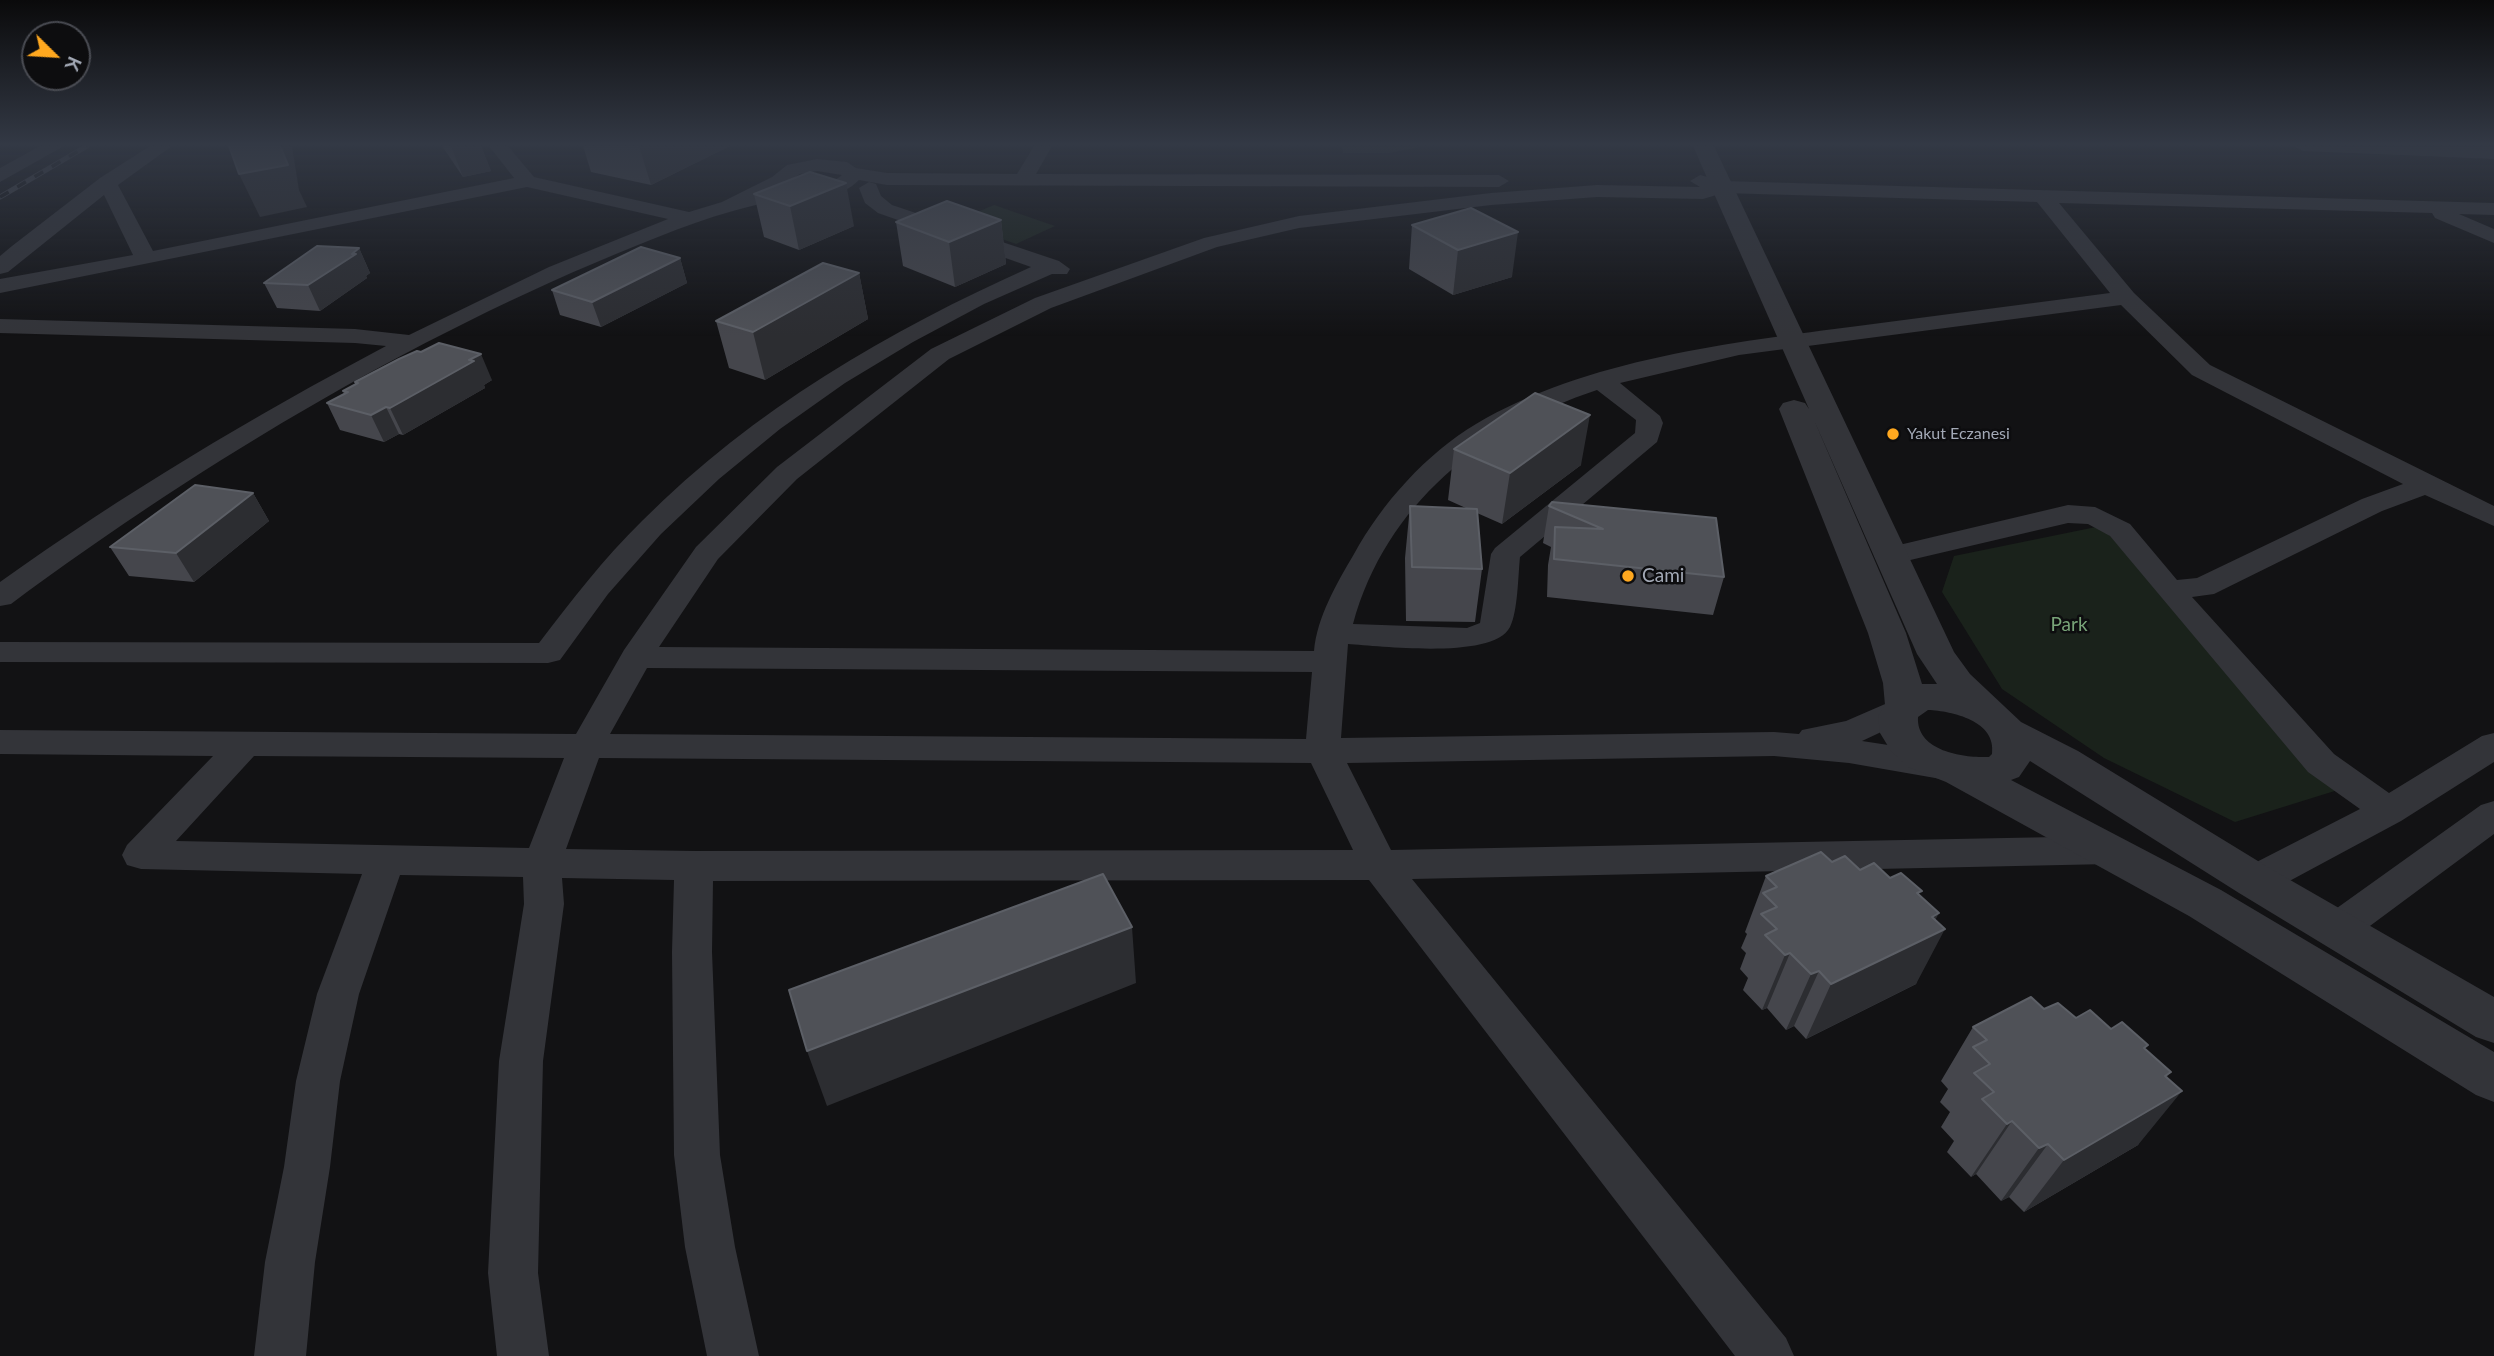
<!DOCTYPE html>
<html>
<head>
<meta charset="utf-8">
<style>
	body { margin:0 }
	#map { position:relative; width:2494px; height:1356px; overflow:hidden; background:#121214; font-family:Lato,sans-serif }
	canvas { display:block }
	.north { position:absolute; left:21px; top:21px; width:70px; height:70px; box-sizing:border-box; background:#0d0d0f; border:2px solid #494b52; border-radius:50%; rotate:114deg; font-size:19px; font-weight:700; line-height:28px; text-align:center; color:#a3a9b6 }
	.north::after { content:''; display:block; margin:auto; width:24px; height:32px; background:#ffa81f; clip-path:polygon(50% 0,100% 100%,50% 72%,0 100%) }
</style>
</head>
<body>
<div id="map">
<canvas width="2494" height="1356"></canvas>
<div class="north">K</div>
</div>
<script>
const context = document.querySelector('canvas').getContext('2d');
context.lineJoin = 'round';
function paint(path, color) { context.fillStyle = color; context.fill(path, 'evenodd'); }
function trace(path, color, width, dash) { context.strokeStyle = color; context.lineWidth = width; context.lineCap = dash ? 'butt' : 'round'; context.setLineDash(dash || []); context.stroke(path); }
function write(font, color, halo, rows, align = 'center') {
  context.font = font + ' Lato,sans-serif'; context.lineWidth = 5; context.setLineDash([]); context.textBaseline = 'middle'; context.strokeStyle = halo; context.fillStyle = color; for (const [text, x, y, turn = 0] of rows) {
    context.save(); context.translate(x, y); context.rotate((+turn || 0) * Math.PI / 180); context.textAlign = isNaN(turn) ? turn : align; if (halo) context.strokeText(text, 0, 0); context.fillText(text, 0, 0); context.restore();
  }
}
const green = new Path2D(`
	M1342,146H1424L1389,153H1343Z
	M994,205L1055,226L1016,244L954,222Z
	M2101,526L2341,789L2235,822L2104,758L2002,689L1942,592L1954,556Z`);
const minor = new Path2D(`
	M40,146H64L0,182V168Z
	M150,146H172L118,185L153,251L514,178L489,146H508L534,177L689,212L722,202L772,177L787,165L817,159L847,162L856,168L887,173L1017,174L1034,146H1052L1036,174L1499,175L1509,181L1499,187L887,185L859,180C840,199 819,196 795,197C775,199 752,206 733,211C708,218 682,227 658,237C430,326 208,458 11,604L0,606V582C123,494 252,417 386,346L355,343L0,333V319L355,329L409,335L549,267L668,219L527,187L0,293V279L133,255L104,195L8,272L0,274V256L12,246L100,178ZM817,171L842,175C827,187 805,192 789,181L800,174Z
	M2294,146L2494,147V159L2303,151Z
	M1700,175L1723,181L2494,203V215L2459,214L2494,229V243L2435,218L2432,213L2059,203L2134,293L2210,365L2494,506V526L2425,495L2382,511L2214,594L2192,597L2334,754L2389,793L2482,736L2494,733V762L2401,821L2269,892L2255,896L2241,892L2236,881L2241,870L2360,809L2308,772L2110,536L2088,524L2068,523L1889,565L1878,562L1874,556L1878,550L2068,505L2095,507L2130,524L2177,580L2197,578L2362,499L2403,484L2192,375L2121,305L1739,355L1620,383L1660,416L1663,423L1657,442L1520,557C1518,576 1518,611 1510,627C1493,660 1382,646 1348,644L1341,738L1774,732L1799,734L1802,730L1846,721L1899,698L1911,702L1916,710L1911,718L1862,741L1941,753L1954,757L1959,766L1954,775L1941,779L1849,763L1774,756L1347,763L1391,850L2109,836L2122,840L2128,850L2122,860L2109,864L1412,879L1786,1338L1794,1356H1735L1369,880L713,881L712,952L720,1155L735,1247L759,1356H707L685,1247L674,1155L672,952L674,880L562,878L564,904L543,1061L538,1273L549,1356H497L488,1273L499,1061L524,904L523,877L400,875L359,994L340,1081L330,1167L315,1262L306,1356H254L265,1262L284,1167L296,1081L317,994L362,874L141,869L127,865L122,855L127,845L213,756L0,754V730L576,734L624,650L696,547L777,467L931,349L1035,298L1204,238L1299,216L1491,193L1597,185L1700,187L1690,181ZM1723,193L2037,202L2110,293C2026,304 1942,315 1858,326C1733,342 1586,359 1476,424C1426,454 1382,503 1354,554C1337,583 1317,617 1314,651L659,647L718,559L797,479L949,359L1051,308L1217,247L1299,228L1491,205L1597,197L1703,199ZM1597,390L1636,420L1635,433L1495,548L1491,554L1480,623L1467,628L1353,624C1386,504 1482,428 1597,390ZM647,668L1312,672L1306,739L610,734ZM254,756L564,758L529,848L176,841ZM599,758L1311,763L1353,850L694,851L566,849Z
	M869,182L876,184L881,196L892,205L1059,261L1070,269L1067,274H1052L984,304L913,342L845,383L780,429L719,479L661,534L608,594L560,660L548,663L0,662V642L539,643C571,601 604,558 642,521C754,409 888,331 1031,267L878,213L865,203L859,188Z
	M2494,801V834L2351,940L2337,945L2323,940L2317,929L2323,918L2481,805Z`);
const tertiary = new Path2D(`
	M1693,146H1714L1954,652L1970,674L2021,722L2078,751L2271,869L2494,997V1043L2476,1037L2239,893L2030,761L2019,777L2011,780L2221,890L2494,1052V1102L2476,1095L2189,916L1946,782L1908,767L1891,751L1880,733L1878,716L1885,705L1883,683L1868,633L1779,409L1783,403L1794,400L1805,403L1809,409ZM1814,420L1917,654L1937,684H1922L1906,633ZM1928,710C1952,711 1997,721 1992,754L1989,757C1963,758 1916,751 1918,717Z`);
const rail = new Path2D(`
	M0,197L87,146`);
const wall = new Path2D(`
	M442,146H481L491,171L463,177Z
	M583,146H730L651,185L591,172Z
	M754,194L854,226L799,250L764,237Z
	M1001,220L1006,264L955,287L903,266L896,222Z
	M1412,225L1512,277L1453,295L1409,269Z
	M359,248L370,273L366,276L367,278L320,311L277,308L264,283Z
	M680,258L687,283L601,327L560,315L552,290Z
	M859,273L868,319L765,380L729,368L716,321Z
	M492,380L484,385L485,388L403,435L399,434L384,442L340,430L327,403L344,394L343,391L356,384L355,382Z
	M1454,449L1581,465L1502,524L1477,513L1482,569L1475,622L1406,621L1405,558L1410,506L1468,509L1448,500Z
	M253,493L269,521L194,582L129,576L110,547Z
	M1549,506L1724,577L1713,615L1547,597L1548,565L1551,547L1543,543Z
	M1832,862L1890,878L1920,896L1936,920L1916,984L1806,1039L1794,1026L1786,1030L1767,1008L1762,1010L1743,990L1748,978L1740,969L1746,953L1741,948L1747,934L1745,932L1766,876Z
	M2044,1009L2111,1029L2145,1049L2167,1078L2138,1145L2024,1212L2009,1197L2001,1201L1976,1174L1971,1177L1947,1152L1954,1141L1941,1127L1950,1112L1940,1102L1948,1089L1941,1081L1973,1027Z`);
const shadedWall = new Path2D(`
	M280,146H292L299,190L307,207L260,217L239,174Z
	M451,146H481L491,171L463,177Z
	M639,146H730L651,185Z
	M846,183L854,226L799,250L790,206Z
	M1001,220L1006,264L955,287L949,242Z
	M1518,232L1512,277L1453,295L1458,250Z
	M359,248L370,273L366,276L367,278L320,311L308,285Z
	M680,258L687,283L601,327L592,302Z
	M859,273L868,319L765,380L753,332Z
	M481,354L492,380L484,385L485,388L403,435L390,408Z
	M386,407L399,434L384,442L371,415Z
	M1590,415L1581,465L1502,524L1510,473Z
	M253,493L269,521L194,582L176,553Z
	M1939,913L1926,938L1945,929L1916,984L1806,1039L1831,984Z
	M1132,927L1136,983L827,1106L807,1051Z
	M1790,953L1767,1008L1762,1010L1785,955Z
	M1819,971L1794,1026L1786,1030L1811,974Z
	M2171,1072L2135,1118L2182,1091L2138,1145L2024,1212L2064,1160L2165,1076Z
	M2012,1121L1976,1174L1971,1177L2007,1124Z
	M2048,1144L2009,1197L2001,1201L2039,1148Z`);
const building = new Path2D(`
	M229,146H280L288,165L239,174Z
	M810,172L846,183L790,206L754,194Z
	M947,201L1001,220L949,242L896,222Z
	M1471,208L1518,232L1458,250L1412,225Z
	M317,246L359,248L352,254H356L308,285L264,283Z
	M641,247L680,258L592,302L552,290Z
	M823,263L859,273L753,332L716,321Z
	M439,343L481,354L469,360L474,361L390,408L386,407L371,415L327,403L348,392L343,391L358,383L355,382L399,359L417,351L421,352Z
	M1535,393L1590,415L1510,473L1454,449Z
	M195,485L253,493L176,553L110,547Z
	M1552,502L1716,518L1724,577L1554,559L1555,527L1603,529L1549,506Z
	M1410,506L1477,509L1482,569L1412,567Z
	M1821,852L1832,862L1845,856L1860,870L1874,863L1890,878L1901,873L1922,891L1917,893L1939,913L1932,917L1945,929L1831,984L1819,971L1811,974L1790,953L1785,955L1765,935L1777,929L1761,914L1777,907L1763,893L1777,887L1766,876Z
	M1103,874L1132,927L807,1051L789,990Z
	M2031,997L2044,1009L2058,1003L2076,1018L2090,1010L2111,1029L2122,1022L2148,1045L2144,1048L2171,1072L2165,1076L2182,1091L2064,1160L2048,1144L2039,1148L2012,1121L2007,1124L1982,1099L1994,1092L1974,1073L1990,1064L1973,1047L1987,1040L1973,1027Z`);
const markers = [
	[1893,434,7,"#ffa81f"],
	[1628,576,7,"#ffa81f"]
];
const farPoinames = [
	["Yakut Eczanesi",1907,434]
];
const poiNames = [
	["Cami",1642,576]
];
const parkNames = [
	["Park",2069,625]
];
paint(green, '#1a221b');
paint(minor, '#333439');
paint(tertiary, '#333439');
trace(rail, '#46484f', 5);
trace(rail, '#0d0d0f', 3.5, [10]);
paint(wall, '#45464c');
paint(shadedWall, '#2c2d31');
paint(building, '#4f5157');
trace(building, '#5c5f66', 2);
const sky = context.createLinearGradient(0, 0, 0, 336);
sky.addColorStop(0, '#0a0a0b');
sky.addColorStop(0.43, '#333945');
sky.addColorStop(1, '#33394500');
context.fillStyle = sky;
context.fillRect(0, 0, 2494, 336);
for (const [x, y, r, color] of markers) { const dot = new Path2D(); dot.arc(x, y, r, 0, 2 * Math.PI); context.fillStyle = color; context.fill(dot); trace(dot, '#0d0d0f', 2.5); }
write('16px', '#a3a9b6', '#0d0d0f', farPoinames, 'left');
write('19px', '#a3a9b6', '#0d0d0f', poiNames, 'left');
write('19px', '#78a378', '#0d0d0f', parkNames);
</script>
</body>
</html>
